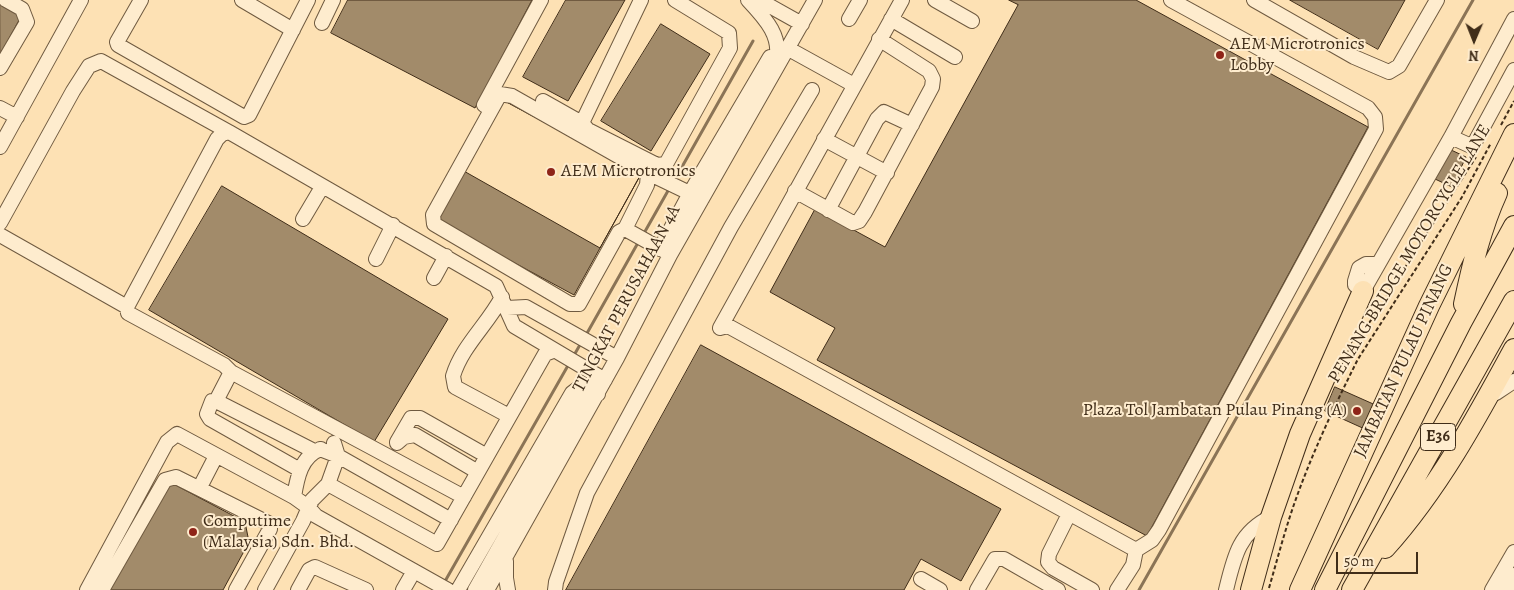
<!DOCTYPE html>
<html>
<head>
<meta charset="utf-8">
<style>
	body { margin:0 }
	#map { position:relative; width:1514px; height:590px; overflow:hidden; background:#fde1b4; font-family:Alegreya,serif }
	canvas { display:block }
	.north { position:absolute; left:1449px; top:15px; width:50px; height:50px; -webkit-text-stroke:4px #feecce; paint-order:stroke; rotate:181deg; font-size:14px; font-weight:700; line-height:20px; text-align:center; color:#402d19 }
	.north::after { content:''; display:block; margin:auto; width:18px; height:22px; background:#402d19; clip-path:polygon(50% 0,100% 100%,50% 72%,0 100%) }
	.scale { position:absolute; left:1336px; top:552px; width:82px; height:22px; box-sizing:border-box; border:2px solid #402d19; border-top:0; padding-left:6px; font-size:15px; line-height:18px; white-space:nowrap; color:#402d19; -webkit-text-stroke:4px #feecce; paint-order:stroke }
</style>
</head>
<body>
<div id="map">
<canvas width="1514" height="590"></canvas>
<div class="north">N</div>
<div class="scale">50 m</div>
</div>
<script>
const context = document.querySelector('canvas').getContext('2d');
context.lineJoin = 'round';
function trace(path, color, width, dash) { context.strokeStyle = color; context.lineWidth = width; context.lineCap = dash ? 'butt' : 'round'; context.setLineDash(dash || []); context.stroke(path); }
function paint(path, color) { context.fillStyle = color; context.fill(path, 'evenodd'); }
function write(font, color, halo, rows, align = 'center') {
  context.font = font + ' Alegreya,serif'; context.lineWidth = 4; context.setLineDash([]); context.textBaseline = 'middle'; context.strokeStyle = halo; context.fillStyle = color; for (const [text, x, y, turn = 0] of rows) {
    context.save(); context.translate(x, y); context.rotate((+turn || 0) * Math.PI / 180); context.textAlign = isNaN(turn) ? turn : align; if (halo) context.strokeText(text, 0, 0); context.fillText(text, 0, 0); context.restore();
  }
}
const stream = new Path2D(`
	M674,181L753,41
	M643,235L669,189
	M586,335L639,241
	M573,357L581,343
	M444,583L570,362
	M1139,590L1473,0`);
const building = new Path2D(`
	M348,0H532L475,108L331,33Z
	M566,0H625L568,101L523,77Z
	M1009,0H1136L1368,127L1147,536L817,360L835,328L770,292L815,209L885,247L1018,5Z
	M1290,0H1405L1378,49Z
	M0,1L23,13L0,55Z
	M661,24L710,54L651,151L601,121Z
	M501,99L641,174L574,295L435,220Z
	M501,99L641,174L600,248L462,170Z
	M1449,149L1466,157L1452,187L1435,179Z
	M222,186L448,319L374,442L149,310Z
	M701,345L1001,509L961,581L921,559L904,590H566Z
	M1335,387L1389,411L1378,435L1325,411Z
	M168,481L245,522L249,542L223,590H108Z`);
const path = new Path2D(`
	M1501,125L1514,101
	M1362,334L1476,157
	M1269,588C1278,557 1286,526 1297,496C1314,449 1336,403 1358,359L1462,197L1491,143`);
const minor = new Path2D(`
	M141,0L117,42L118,45L244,117L249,115L308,0
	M242,0L293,30
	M641,0L582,123L588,130L657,165L666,164L730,48L729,33L675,0
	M748,0C765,18 784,38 775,64
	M759,0L802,24
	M935,0L972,21
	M1254,0L1354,57L1389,72L1399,66L1437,0
	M849,19L860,0
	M891,19L955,57
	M322,23L333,0
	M787,48L854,85
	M0,68L27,22L22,9L6,0
	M543,101L582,123
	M484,105L541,0
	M0,108L17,117
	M1451,137L1471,146L1475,142L1514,70
	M824,139L887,173
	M0,147L81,0
	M648,173L647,185L625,229L619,232L579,304H570L434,224L433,215L500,94L512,96L648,173L702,199
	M795,191L853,223L859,221L865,212L932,87L933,79L929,71L879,39
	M828,210L877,119L884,112L912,125
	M303,219L322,187
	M0,223L73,91L89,66L101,61L229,132
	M625,229L668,253
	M0,235L127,307
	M660,249L690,193L770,57
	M376,259L393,225
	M1378,264H1366L1359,268L1355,281V285L1363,291L1451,137L1514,19
	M434,278L446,256
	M502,297C488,324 462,346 453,376L455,387L509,416
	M507,308L526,307L617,358
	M720,328L728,326L1136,550L1133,565L1117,590
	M720,328L902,0
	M231,372L464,497
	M1489,394L1496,393L1514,381
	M216,401L231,372L224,365L128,313L127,307L217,139L222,134L229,132L496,286L514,326L605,380
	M397,442L411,418H420L487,456
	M397,443L404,437L415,435L478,472
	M320,449L338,456L451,520
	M300,470L210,419L207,414L212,401H216L314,451
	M328,484L437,544L545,354L553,351
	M200,487L216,456
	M294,497C297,478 301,456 321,449
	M1069,514L1049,554L1048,562L1053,568L1092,590
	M1136,550L1152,540L1159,530L1376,129L1375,117L1368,108L1171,0
	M506,561V578L508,590
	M921,579L940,590
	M87,590L161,453L167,442L177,434L294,497L308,507L316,516L448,590
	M102,590L165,480L176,477L268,523L270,529L236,590
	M265,590L303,521L312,500L328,484L338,456L334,443
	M298,590L309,570L315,567L366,590
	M403,590L414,571
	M458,590L572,393L580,387L589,389L598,394
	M475,590L593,381
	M487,590L617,358L670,255L815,0
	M555,590L556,582L587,493L731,227L812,90
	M977,590L995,559H1004L1058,590
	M1226,590C1234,557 1239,532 1271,517
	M1492,590L1514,552
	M1506,590L1514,575`);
const highway = new Path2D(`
	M1464,304C1472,266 1481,228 1497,193
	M1385,548C1438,489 1476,419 1514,349
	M1251,590L1271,517L1300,434L1363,291
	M1300,590L1429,306L1514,134
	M1325,590L1461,323L1514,226
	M1352,590L1514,301`);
const markers = [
	[1220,55,5,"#8f2418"],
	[551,172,5,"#8f2418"],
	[1357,411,5,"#8f2418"],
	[193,532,5,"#8f2418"]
];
const shields = [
	[1438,437,35]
];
const shieldNames = [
	["E36",1438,437]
];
const poiNames = [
	["AEM Microtronics",1230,45],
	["Lobby",1230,66],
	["AEM Microtronics",561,172],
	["Plaza Tol Jambatan Pulau Pinang (A)",1347,411,"right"],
	["Computime",203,522],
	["(Malaysia) Sdn. Bhd.",203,543]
];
const streetNames = [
	["PENANG BRIDGE MOTORCYCLE LANE",1410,254,-59],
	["TINGKAT PERUSAHAAN 4A",627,299,-62],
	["JAMBATAN PULAU PINANG",1404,361,-65]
];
trace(stream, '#8b7456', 3);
paint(building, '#a28b6a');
trace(building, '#402d19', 1);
trace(minor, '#6f5a40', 16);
trace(highway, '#402d19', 22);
trace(path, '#402d19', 2, [4, 2.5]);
trace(minor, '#feecce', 14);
trace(highway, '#fde1b4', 20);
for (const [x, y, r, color] of markers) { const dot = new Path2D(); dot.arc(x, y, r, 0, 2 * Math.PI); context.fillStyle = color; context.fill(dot); trace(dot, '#feecce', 2); }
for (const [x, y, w] of shields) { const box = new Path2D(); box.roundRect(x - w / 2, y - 13.5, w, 27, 4); context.fillStyle = '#feecce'; context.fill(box); trace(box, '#402d19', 1); }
write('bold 16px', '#402d19', null, shieldNames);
write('18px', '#402d19', '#feecce', poiNames, 'left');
write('18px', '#402d19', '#feecce', streetNames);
</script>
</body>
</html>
